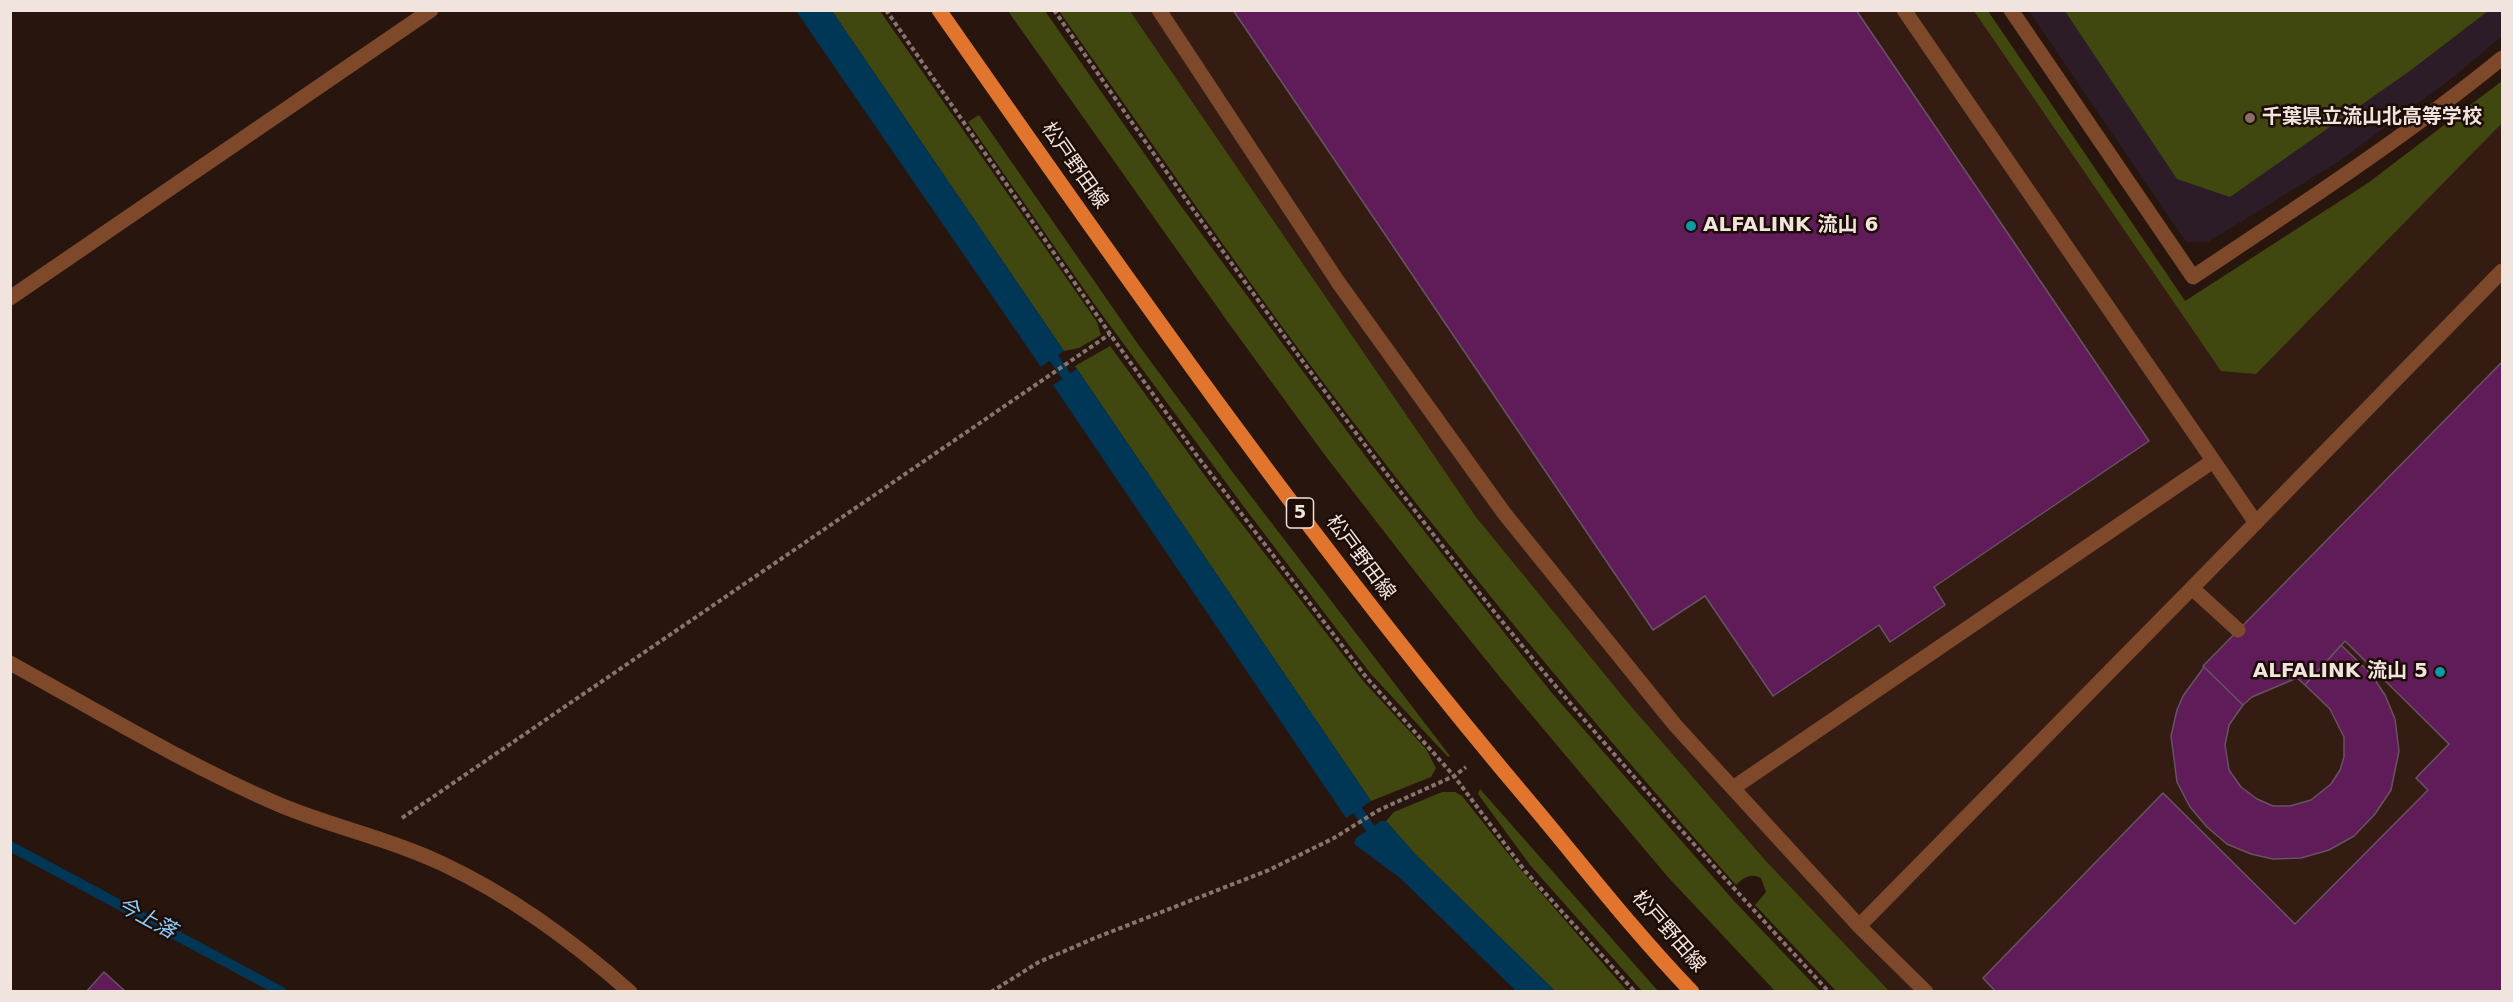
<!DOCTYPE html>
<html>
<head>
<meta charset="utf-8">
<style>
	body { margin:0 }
	#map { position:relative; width:2513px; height:1002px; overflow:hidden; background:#28150e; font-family:"DejaVu Sans",sans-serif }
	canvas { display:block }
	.frame { position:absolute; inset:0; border:12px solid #f1e3de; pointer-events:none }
</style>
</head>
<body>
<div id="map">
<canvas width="2513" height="1002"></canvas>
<div class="frame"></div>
</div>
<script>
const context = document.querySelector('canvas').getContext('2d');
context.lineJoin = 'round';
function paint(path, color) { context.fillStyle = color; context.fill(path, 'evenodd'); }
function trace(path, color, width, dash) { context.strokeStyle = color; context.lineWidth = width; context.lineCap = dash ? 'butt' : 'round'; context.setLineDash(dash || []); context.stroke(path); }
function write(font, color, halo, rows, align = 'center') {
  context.font = font + ' "DejaVu Sans","Noto Sans JP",sans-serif'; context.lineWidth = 5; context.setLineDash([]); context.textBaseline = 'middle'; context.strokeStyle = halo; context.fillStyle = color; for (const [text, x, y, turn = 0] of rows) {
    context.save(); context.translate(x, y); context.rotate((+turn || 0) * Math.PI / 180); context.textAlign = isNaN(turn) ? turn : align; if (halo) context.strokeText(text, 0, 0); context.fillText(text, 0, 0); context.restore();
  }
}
const built = new Path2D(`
	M1107,11H1988L2186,301L2368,183L2502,81V991H1889L1766,861L1629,704L1476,517Z`);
const education = new Path2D(`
	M2029,11H2502V36L2456,75L2338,162L2208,242H2186Z`);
const green = new Path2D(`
	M832,11H880L1097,322L1101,335L1079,348L1064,351Z
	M1008,11H1045L1178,202L1369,461L1551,692L1735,902L1820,991H1775L1667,876L1503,681L1420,578L1324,454L1230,325Z
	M1059,11H1130L1476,517L1629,704L1766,861L1889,991H1836L1755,905L1766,892L1761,878C1751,873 1744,877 1736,885C1591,721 1451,553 1320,378C1230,257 1145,133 1059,11Z
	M1974,11H1988L2185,301L2368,183L2502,81V123L2256,374L2221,371Z
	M2065,11H2488L2411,70L2230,197L2177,179Z
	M979,115L1140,347L1231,470L1450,756L1448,757L1370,673L1241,503L1095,305L968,122Z
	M1110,346L1211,484L1364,682L1426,749L1436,768L1431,777L1371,801L1075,366Z
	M1480,789L1658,991H1642L1530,865L1478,794Z
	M1442,792H1455L1462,796L1521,870L1627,991H1555L1416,855L1386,821L1394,812Z`);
const water = new Path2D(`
	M796,11H832L1064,351L1041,367Z
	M1077,369L1371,801L1346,818L1053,385Z
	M1381,821H1386L1416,855L1555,991H1516L1400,878L1354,844L1356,838Z`);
const stream = new Path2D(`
	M1046,347L1075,388
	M1350,800L1378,839
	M10,846L282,992`);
const building = new Path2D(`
	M1233,10H1856L2149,441L1934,587L1945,605L1890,642L1879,625L1773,696L1705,596L1653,630Z
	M2502,362V992H1996L1983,978L2163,793L2295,924L2428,790L2416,778L2449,744L2345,641L2305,685L2297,678L2252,697L2243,705L2203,666Z
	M2341,645L2371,674L2385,695L2395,719L2399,751L2391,790L2375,814L2354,836L2329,850L2301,858L2273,859L2251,854L2227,844L2207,827L2190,807L2177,782L2171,736L2177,710L2183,696L2204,667L2243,705L2229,725L2225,745L2229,770L2241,787L2257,799L2273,806H2290L2311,800L2331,784L2340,770L2344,757V737L2330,709L2305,685Z
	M104,972L126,992H86Z`);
const path = new Path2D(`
	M886,10L1110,334L1195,453L1366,677L1454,776L1525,871L1635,992
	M1054,10C1186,202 1321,392 1465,575C1579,720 1704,856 1829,992
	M402,818L1110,334
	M991,992L1039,962L1095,938L1269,870L1334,838L1379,810L1454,776L1466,767`);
const minor = new Path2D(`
	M1159,10L1338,282L1504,513L1675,725L1859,926L2192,588
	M1904,10L2256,523
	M2011,10L2193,277C2298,207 2404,138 2502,58
	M10,298L431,10
	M2238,630L2192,588L2502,271
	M10,663C99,712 187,765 280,805C333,827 390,839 443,864C511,896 574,942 630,992
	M1733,788L2213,461
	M1859,926L1926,992`);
const major = new Path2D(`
	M939,10C1130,284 1322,558 1538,812C1588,872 1637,935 1692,992`);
const markers = [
	[2250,118,6,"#8d6e63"],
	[1691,226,6,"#0f9aa8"],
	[2440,672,6,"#0f9aa8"]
];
const shields = [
	[1300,513,27]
];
const shieldNames = [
	["5",1300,513]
];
const poiNames = [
	["千葉県立流山北高等学校",2262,118],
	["ALFALINK 流山 6",1703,226],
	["ALFALINK 流山 5",2428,672,"right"]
];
const streetNames = [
	["松戸野田線",1074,166,55],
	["松戸野田線",1360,558,53],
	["松戸野田線",1668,932,49]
];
const waterNames = [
	["今上落",146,919,28]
];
paint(built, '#351c12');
paint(education, '#2c1c27');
paint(green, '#40480f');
paint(water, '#003656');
trace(stream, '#003656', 10);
paint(building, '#601b59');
trace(building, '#665363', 1.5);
trace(path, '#85756f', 4, [4.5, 3]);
trace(minor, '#7e492b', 15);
trace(major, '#e2752e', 15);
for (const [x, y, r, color] of markers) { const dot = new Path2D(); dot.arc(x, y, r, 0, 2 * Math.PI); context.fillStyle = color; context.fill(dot); trace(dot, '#1e0c06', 2); }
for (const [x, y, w] of shields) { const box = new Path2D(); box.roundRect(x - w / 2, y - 15, w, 30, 4.5); context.fillStyle = '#1e0c06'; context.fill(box); trace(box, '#f1e3de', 1.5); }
write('bold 18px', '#f1e3de', null, shieldNames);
write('bold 20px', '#f1e3de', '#1e0c06', poiNames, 'left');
write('20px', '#f1e3de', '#1e0c06', streetNames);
write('italic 21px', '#8ccdfc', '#1e0c06', waterNames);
</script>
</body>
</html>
